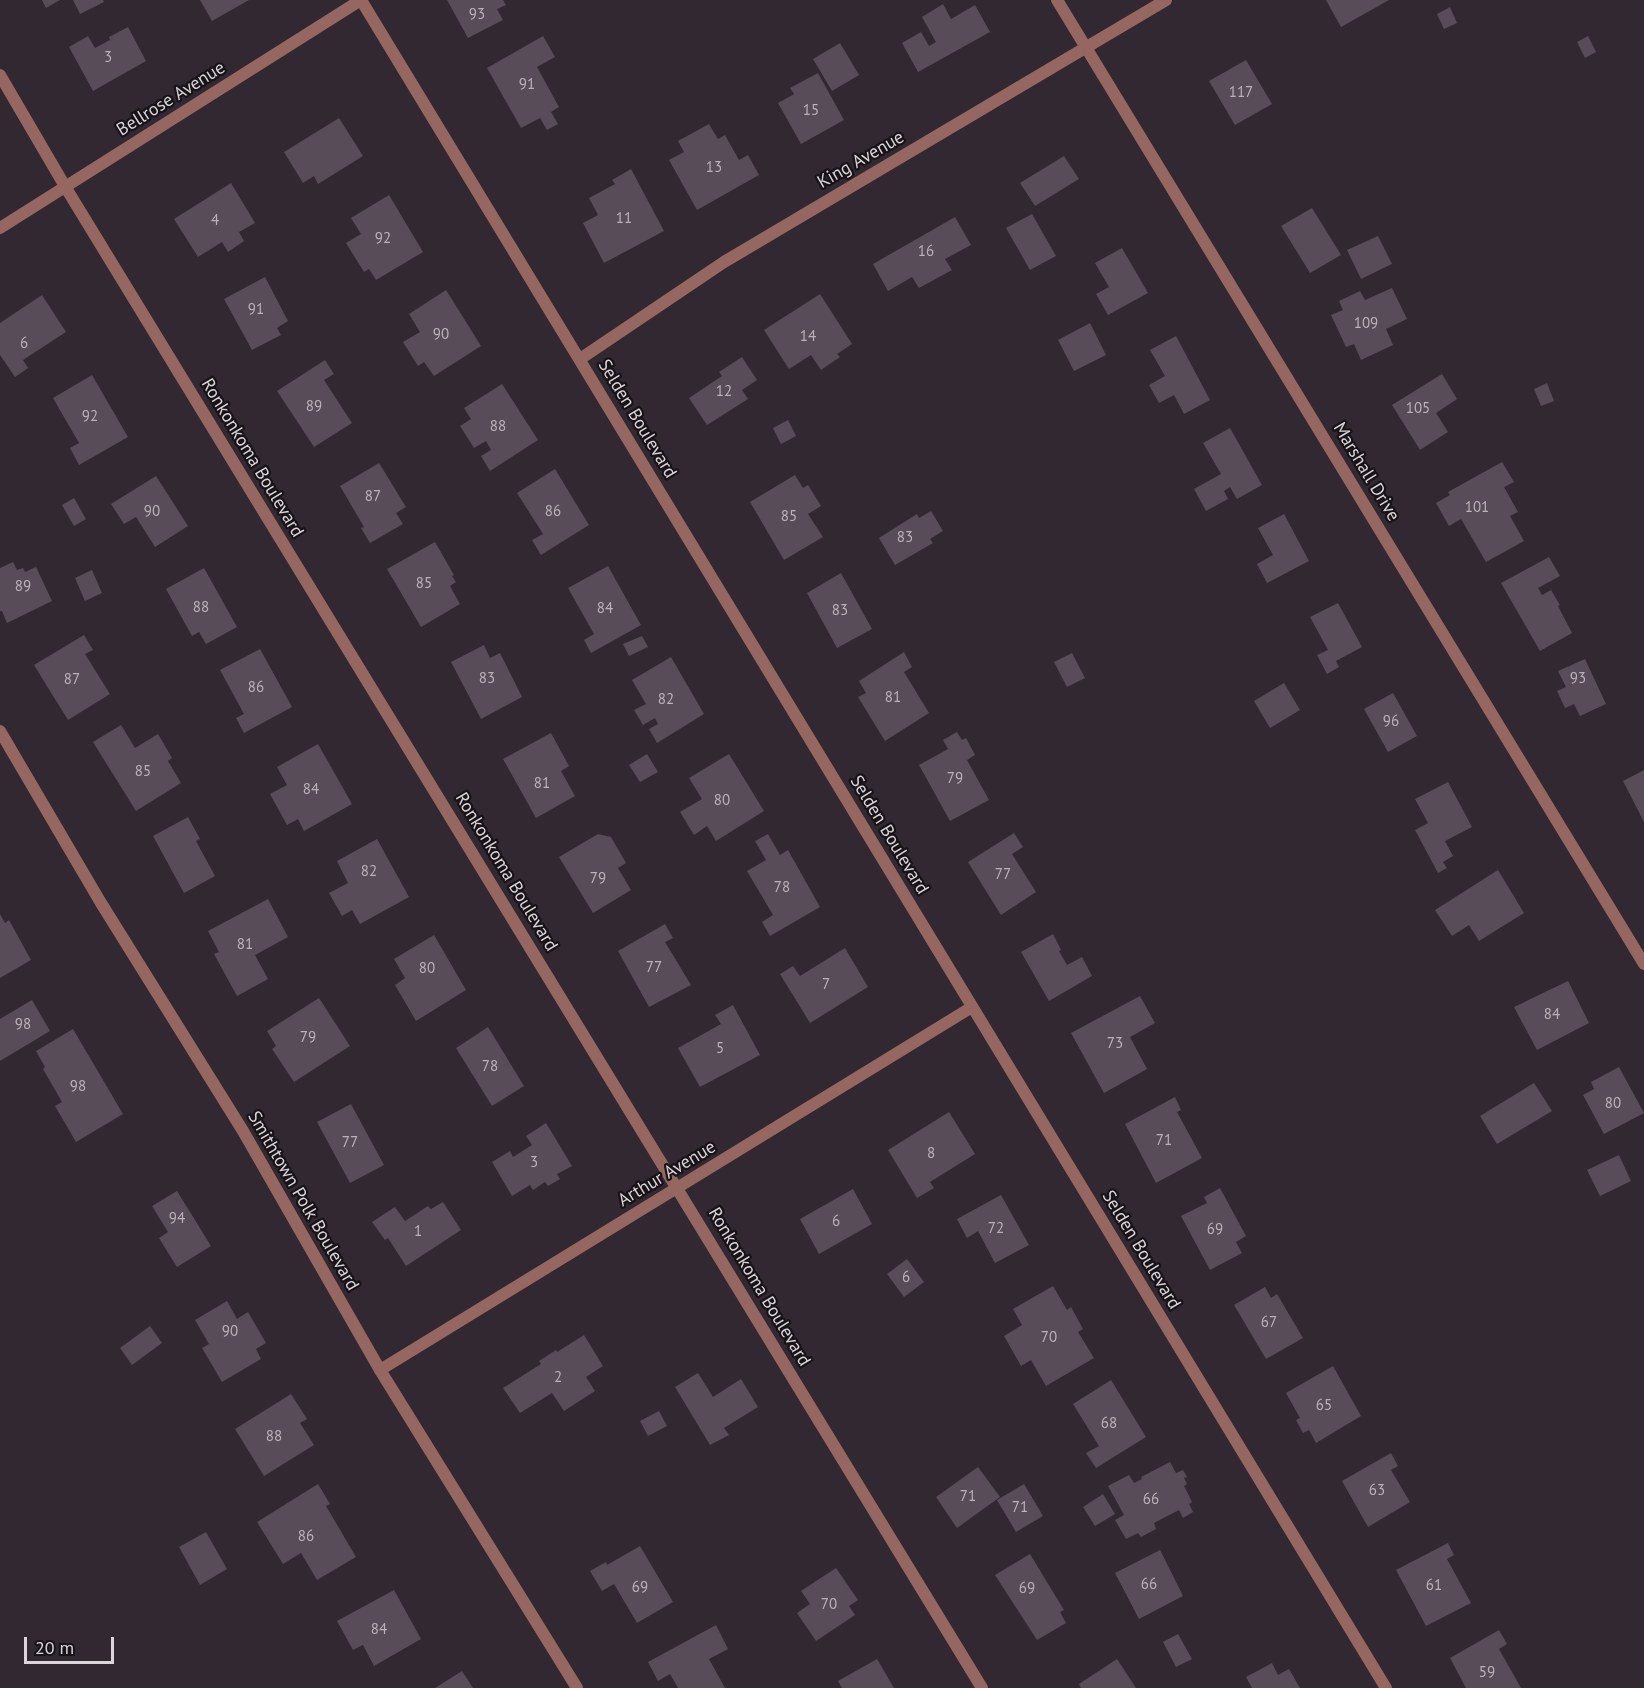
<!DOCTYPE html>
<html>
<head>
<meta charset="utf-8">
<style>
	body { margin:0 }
	#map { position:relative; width:1644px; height:1688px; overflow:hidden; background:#322832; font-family:"PT Sans",sans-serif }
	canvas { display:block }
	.scale { position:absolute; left:24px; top:1637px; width:90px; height:27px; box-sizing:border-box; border:3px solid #dcd5db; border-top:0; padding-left:8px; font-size:18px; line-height:21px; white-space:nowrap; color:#dcd5db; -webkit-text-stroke:4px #171317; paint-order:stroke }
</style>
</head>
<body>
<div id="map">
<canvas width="1644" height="1688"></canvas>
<div class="scale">20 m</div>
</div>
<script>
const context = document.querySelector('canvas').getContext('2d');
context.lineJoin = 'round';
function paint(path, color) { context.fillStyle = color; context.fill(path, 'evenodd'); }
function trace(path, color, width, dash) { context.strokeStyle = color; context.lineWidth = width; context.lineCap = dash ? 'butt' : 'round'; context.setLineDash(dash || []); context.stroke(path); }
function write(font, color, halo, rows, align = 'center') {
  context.font = font + ' "PT Sans",sans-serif'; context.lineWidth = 4.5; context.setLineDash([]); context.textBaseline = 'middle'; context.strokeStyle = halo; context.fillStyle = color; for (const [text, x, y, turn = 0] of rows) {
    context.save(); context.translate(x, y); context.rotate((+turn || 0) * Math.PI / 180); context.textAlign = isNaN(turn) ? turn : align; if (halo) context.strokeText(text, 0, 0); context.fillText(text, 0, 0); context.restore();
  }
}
const building = new Path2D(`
	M42,0H60L46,8Z
	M73,0H103L104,2L80,14Z
	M200,0H249L212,21Z
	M447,0H503L506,5L497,9L503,20L468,38Z
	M1326,0H1389L1341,27Z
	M943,4L951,19L975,5L990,32L918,72L902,43L921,32L929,46L936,42L922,17Z
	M1450,7L1457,23L1444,29L1437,14Z
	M128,27L146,61L93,91L69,47L88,36L95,48L110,40L109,37Z
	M543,36L555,57L537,67L559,107L551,112L558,124L547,130L540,118L521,128L487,68Z
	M1588,36L1596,52L1585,58L1577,42Z
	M840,43L859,75L832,91L813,59Z
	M1246,60L1272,104L1235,125L1209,81Z
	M818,73L844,120L801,144L778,103L794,94L790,88Z
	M339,118L363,156L318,184L314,176L303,183L284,152Z
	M709,124L718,139L725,135L739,160L748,155L759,175L697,210L669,160L684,152L678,141Z
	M1064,156L1079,179L1035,206L1020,183Z
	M631,169L664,231L604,263L583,223L598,215L589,198L615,184L612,180Z
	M231,183L255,223L239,232L244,241L228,252L222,242L198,257L174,219Z
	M389,195L423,252L376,280L369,269L364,272L346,243L361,234L351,218Z
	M1312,208L1341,255L1310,273L1281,226Z
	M1032,214L1056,256L1030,270L1006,228Z
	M955,217L971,245L945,259L952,270L919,288L912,277L888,291L873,264Z
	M1378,236L1392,264L1361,279L1347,250Z
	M1122,248L1148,293L1108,315L1096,294L1109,287L1095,263Z
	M265,277L288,321L277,328L281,335L252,350L224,299Z
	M1392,288L1407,319L1386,329L1393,345L1361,360L1354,344L1346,347L1331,315L1343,310L1339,301L1360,291L1365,300Z
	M446,290L481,346L434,376L424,362L418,366L403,342L420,332L409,314Z
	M820,294L852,344L837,354L840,357L821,370L811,355L789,369L764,330Z
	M42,295L66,332L23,360L28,368L15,377L0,355V323Z
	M1090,323L1106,355L1074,371L1058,340Z
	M1176,336L1210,400L1184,414L1174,395L1159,403L1149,385L1165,376L1150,350Z
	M742,357L757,380L742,390L748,399L707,425L689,398L722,376L719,372Z
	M325,360L334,374L324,380L352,423L314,447L277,391Z
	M1442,374L1457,399L1436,413L1448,432L1420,450L1392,405Z
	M92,375L128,437L79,465L70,448L79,443L53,398Z
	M1547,383L1554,401L1541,406L1534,389Z
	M502,384L538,440L490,471L481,456L491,450L486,441L474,448L460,426L471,419L464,408Z
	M788,420L796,436L781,444L773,428Z
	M1230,428L1262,485L1237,499L1230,487L1224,491L1228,499L1206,511L1194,489L1221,474L1203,443Z
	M1502,462L1514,482L1504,487L1518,512L1510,516L1524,541L1486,562L1461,519L1449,526L1436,503L1450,495L1448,492Z
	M379,463L406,507L396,513L403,524L370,543L361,528L364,527L340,486Z
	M555,469L589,525L541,555L532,540L543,534L517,493Z
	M795,475L803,488L808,485L821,506L808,514L823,537L784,560L750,502Z
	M156,476L188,526L155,547L136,517L124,524L111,504Z
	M74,498L86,519L74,526L62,505Z
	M931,511L943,531L930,539L933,543L895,565L879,538L917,514L919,518Z
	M1284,514L1309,561L1267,583L1257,564L1273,555L1258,528Z
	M435,542L454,575L452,576L456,582L450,586L460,604L421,627L387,569Z
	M1549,557L1560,576L1538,588L1542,595L1551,590L1560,605L1558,606L1572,633L1540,651L1501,583Z
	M13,562L17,570L23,568L25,572L36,567L52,601L7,623L2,611H0V568Z
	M608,566L641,625L591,653L584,640L594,634L568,588Z
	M204,568L237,627L206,644L199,632L192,636L166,589Z
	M92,570L102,593L85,601L75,578Z
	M841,573L872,629L837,648L807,593Z
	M1338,603L1362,647L1336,661L1339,667L1327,674L1317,655L1328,650L1310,617Z
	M84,635L93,650L85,654L110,694L68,720L34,665Z
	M642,636L648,647L629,656L623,644Z
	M484,645L490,658L500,653L522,697L481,719L451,662Z
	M260,649L292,707L244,733L236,718L244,714L220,670Z
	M904,652L912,667L904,672L929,713L885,741L858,697L866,693L859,681Z
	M1072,653L1085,678L1067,687L1054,662Z
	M671,657L704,714L657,743L649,729L658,724L655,718L643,725L634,710L646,704L632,680Z
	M1585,659L1606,704L1580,716L1574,704L1565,708L1557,691L1566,687L1558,671Z
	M1284,683L1300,710L1270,728L1254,701Z
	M1393,693L1417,736L1388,752L1364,709Z
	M121,725L135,748L158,734L172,758L168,761L181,783L136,811L93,742Z
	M957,732L962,740L966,738L975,755L967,760L989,800L950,821L919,765L948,749L943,740Z
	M551,733L569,766L561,771L575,796L536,818L503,759Z
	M318,744L352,804L304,831L298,819L287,825L270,794L287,785L277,767Z
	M647,754L658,772L640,782L629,765Z
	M729,754L764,811L716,841L707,826L694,835L680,812L702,799L689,778Z
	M1644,770V822L1623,781Z
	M1448,782L1472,827L1445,841L1453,856L1443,862L1447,868L1438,873L1415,830L1428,823L1415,799Z
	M188,817L200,839L196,841L215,876L184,893L153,836Z
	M1014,833L1023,847L1012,854L1036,892L1001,915L968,862Z
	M598,834L611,837L626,863L618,868L631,890L593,913L559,857Z
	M768,834L780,855L788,850L820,907L770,936L762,922L773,915L747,871L766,860L755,841Z
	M377,839L409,897L360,924L352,910L342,916L329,893L348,883L337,861Z
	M1498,870L1524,913L1479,941L1469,925L1452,936L1435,910Z
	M268,899L288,937L255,955L268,979L237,996L214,954L219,952L208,931Z
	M0,914L5,923L9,920L31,960L0,978Z
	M665,924L673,938L665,942L691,985L649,1007L618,951Z
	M1053,934L1061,950L1059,951L1067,965L1082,957L1092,976L1049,1001L1021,952Z
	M434,935L466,990L416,1021L395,985L405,978L394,959Z
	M845,948L868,987L810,1023L780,974L793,966L800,976Z
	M1568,981L1589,1023L1537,1050L1514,1007Z
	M1140,996L1155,1023L1130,1037L1147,1069L1104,1093L1071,1033Z
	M319,998L350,1046L294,1082L272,1049L276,1046L267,1031Z
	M32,1000L50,1031L0,1061V1019Z
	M733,1005L760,1055L700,1087L678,1048L721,1024L715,1015Z
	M488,1027L524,1086L492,1106L456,1048Z
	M73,1029L123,1114L76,1142L55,1106L62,1102L43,1069L45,1067L36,1051Z
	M1619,1067L1644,1113L1604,1134L1583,1095L1594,1089L1591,1082Z
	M1534,1083L1552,1111L1497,1144L1480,1116Z
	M1175,1097L1181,1110L1177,1112L1202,1158L1156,1183L1125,1124Z
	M351,1104L384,1165L350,1183L317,1122Z
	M949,1112L975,1154L930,1182L934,1188L917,1198L888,1150Z
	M546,1123L572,1166L557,1174L560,1179L548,1186L545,1182L533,1190L530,1185L512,1196L492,1162L510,1151L513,1157L532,1145L526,1136Z
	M1619,1155L1631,1181L1600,1196L1587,1170Z
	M1220,1188L1246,1236L1236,1242L1242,1253L1210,1270L1181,1216L1207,1203L1204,1197Z
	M853,1189L872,1224L819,1254L800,1219Z
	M177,1191L211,1246L177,1267L159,1238L168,1232L152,1206Z
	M1001,1195L1029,1245L995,1263L978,1231L967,1238L957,1219Z
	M443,1202L461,1230L406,1266L388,1238L385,1240L372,1222L395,1207L405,1221L428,1206L431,1209Z
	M907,1259L924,1282L904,1297L887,1274Z
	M1053,1286L1067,1310L1071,1307L1083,1329L1078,1332L1094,1358L1046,1386L1031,1360L1021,1366L1004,1336L1022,1325L1013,1309Z
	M1265,1287L1271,1298L1277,1294L1303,1338L1266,1359L1234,1305Z
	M227,1301L237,1319L248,1312L266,1343L256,1349L261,1359L222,1382L202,1348L209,1344L195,1320Z
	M150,1326L162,1343L132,1365L120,1348Z
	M584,1335L603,1366L586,1377L595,1391L564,1411L552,1393L520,1413L503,1388L541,1364L539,1361L556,1350L557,1352Z
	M1333,1366L1361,1416L1316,1443L1309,1430L1303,1433L1296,1420L1300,1418L1286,1393Z
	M698,1373L713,1397L741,1379L758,1407L724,1428L729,1435L710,1445L675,1387Z
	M1111,1380L1146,1437L1096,1468L1086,1453L1099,1446L1073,1404Z
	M291,1394L307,1419L300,1423L314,1445L264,1476L235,1429Z
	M659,1411L667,1426L648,1436L640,1421Z
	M1391,1453L1398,1466L1391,1470L1410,1502L1368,1527L1342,1481Z
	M1170,1462L1176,1473L1183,1470L1187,1477L1184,1478L1187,1484L1184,1486L1192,1502L1189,1504L1193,1512L1183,1518L1179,1510L1154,1523L1156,1529L1141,1537L1138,1533L1126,1539L1115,1520L1124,1515L1108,1486L1129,1475L1134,1483L1142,1479L1141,1477Z
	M978,1467L1000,1497L957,1528L936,1497Z
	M318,1484L330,1504L326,1506L356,1557L317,1580L301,1553L283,1564L257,1522Z
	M1024,1484L1043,1516L1016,1532L997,1500Z
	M1103,1494L1115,1514L1095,1526L1083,1507Z
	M206,1532L227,1569L200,1585L179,1547Z
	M1448,1543L1454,1555L1447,1559L1471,1603L1426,1626L1396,1570Z
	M640,1546L673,1602L637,1623L614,1584L602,1591L590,1571L606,1562L607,1565Z
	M1160,1550L1183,1596L1139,1619L1115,1573Z
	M1030,1554L1064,1610L1060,1612L1066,1623L1037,1640L995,1575Z
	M836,1568L858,1600L849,1606L855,1615L816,1641L797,1613L810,1604L801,1591Z
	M394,1590L421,1639L374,1666L363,1645L353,1650L337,1621Z
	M716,1625L728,1649L709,1659L725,1688H678L670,1674L658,1681L648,1662Z
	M1499,1630L1507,1644L1499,1649L1521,1688H1466L1450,1658Z
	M1178,1634L1192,1659L1176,1667L1163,1642Z
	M877,1659L894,1688H842L838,1681Z
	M1117,1659L1136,1688H1081L1079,1684Z
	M1272,1663L1278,1675L1289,1669L1300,1688H1252L1246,1677Z
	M462,1671L473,1688H435Z`);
const minor = new Path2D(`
	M361,0L1386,1688
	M1057,0L1644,964
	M0,75L66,188L982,1688
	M0,228L361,0
	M580,359L724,262L1166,0
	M380,1370L972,1007`);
const tertiary = new Path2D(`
	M0,731L101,903L243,1131L380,1370L577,1688`);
const numberNames = [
	["93",477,15],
	["3",108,58],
	["91",527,85],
	["117",1241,93],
	["15",811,111],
	["13",714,168],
	["11",624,219],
	["4",215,221],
	["92",383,239],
	["16",926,252],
	["91",256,310],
	["109",1366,324],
	["90",441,335],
	["14",808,337],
	["6",24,344],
	["12",724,392],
	["89",314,407],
	["105",1418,409],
	["92",90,417],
	["88",498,427],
	["87",373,497],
	["101",1477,508],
	["90",152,512],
	["86",553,512],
	["85",789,517],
	["83",905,538],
	["85",424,584],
	["89",23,587],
	["88",201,608],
	["84",605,609],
	["83",840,611],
	["83",487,679],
	["93",1578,679],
	["87",72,680],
	["86",256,688],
	["81",893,698],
	["82",666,700],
	["96",1391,722],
	["85",143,772],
	["79",955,779],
	["81",542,784],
	["84",311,790],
	["80",722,801],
	["82",369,872],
	["77",1003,875],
	["79",598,879],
	["78",782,888],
	["81",245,945],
	["77",654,968],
	["80",427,969],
	["7",826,985],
	["84",1552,1015],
	["98",23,1025],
	["79",308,1038],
	["73",1115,1044],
	["5",720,1049],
	["78",490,1067],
	["98",78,1087],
	["80",1613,1104],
	["71",1164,1141],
	["77",350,1143],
	["8",931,1154],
	["3",534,1163],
	["94",177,1219],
	["6",836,1222],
	["72",996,1229],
	["69",1215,1230],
	["1",418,1232],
	["6",906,1278],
	["67",1269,1323],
	["90",230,1332],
	["70",1049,1338],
	["2",558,1378],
	["65",1324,1406],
	["68",1109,1424],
	["88",274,1437],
	["63",1377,1491],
	["71",968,1497],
	["66",1151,1500],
	["71",1020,1508],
	["86",306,1537],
	["66",1149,1585],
	["61",1434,1586],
	["69",640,1588],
	["69",1027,1589],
	["70",829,1605],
	["84",379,1630],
	["59",1487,1673]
];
const streetNames = [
	["Bellrose Avenue",171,99,-32],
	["King Avenue",861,160,-30],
	["Selden Boulevard",637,419,59],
	["Ronkonkoma Boulevard",252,458,59],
	["Marshall Drive",1366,472,59],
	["Selden Boulevard",889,835,59],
	["Ronkonkoma Boulevard",506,872,59],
	["Arthur Avenue",667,1174,-31],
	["Smithtown Polk Boulevard",303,1201,60],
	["Selden Boulevard",1141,1250,59],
	["Ronkonkoma Boulevard",759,1287,59]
];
paint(building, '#574c57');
trace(minor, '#956760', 12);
trace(tertiary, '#956760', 12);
write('15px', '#bbb3ba', null, numberNames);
write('18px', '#dcd5db', '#171317', streetNames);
</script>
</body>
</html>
